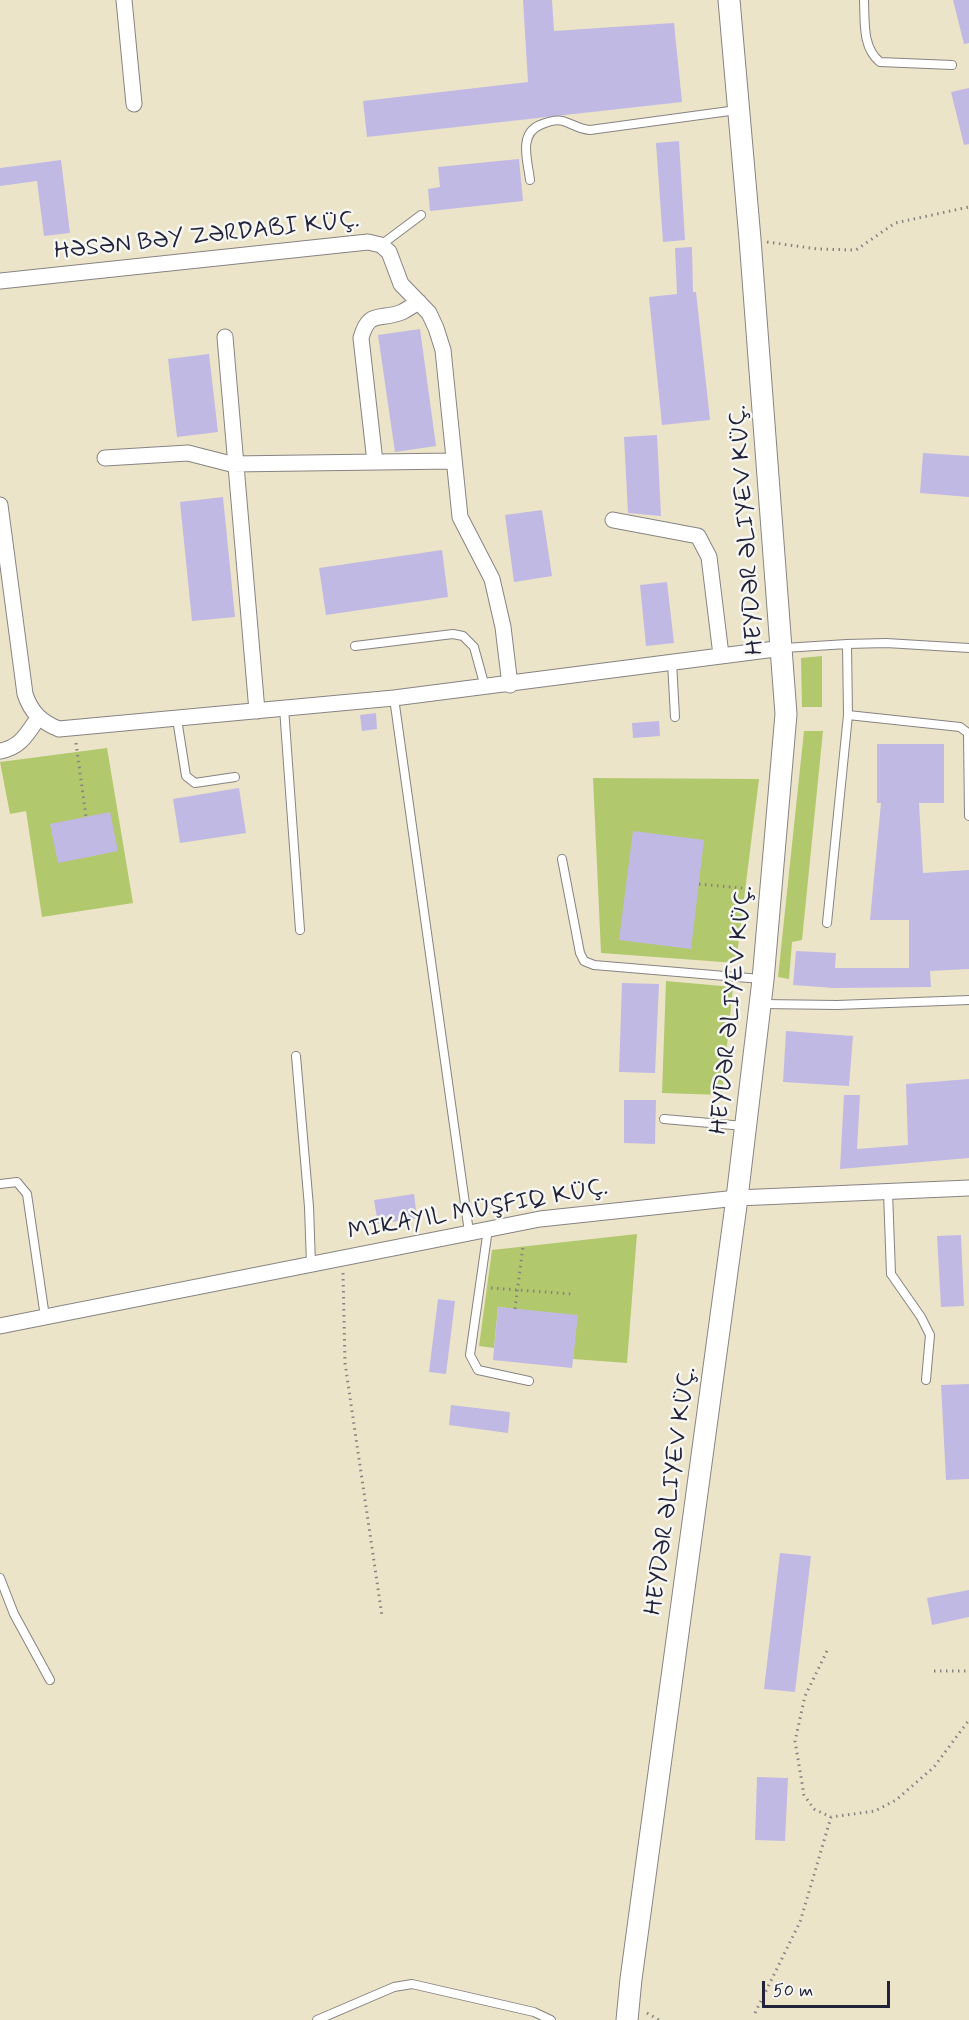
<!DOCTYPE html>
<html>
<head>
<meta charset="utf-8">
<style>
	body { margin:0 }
	#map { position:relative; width:969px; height:2020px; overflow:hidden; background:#ece4c8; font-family:Mynerve,sans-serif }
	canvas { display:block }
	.scale { position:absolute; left:762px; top:1981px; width:128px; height:27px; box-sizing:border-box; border:3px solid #22223b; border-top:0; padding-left:8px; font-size:18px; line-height:21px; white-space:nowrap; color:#22223b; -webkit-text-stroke:4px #f6f6f2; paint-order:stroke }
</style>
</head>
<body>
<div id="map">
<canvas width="969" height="2020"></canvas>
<div class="scale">50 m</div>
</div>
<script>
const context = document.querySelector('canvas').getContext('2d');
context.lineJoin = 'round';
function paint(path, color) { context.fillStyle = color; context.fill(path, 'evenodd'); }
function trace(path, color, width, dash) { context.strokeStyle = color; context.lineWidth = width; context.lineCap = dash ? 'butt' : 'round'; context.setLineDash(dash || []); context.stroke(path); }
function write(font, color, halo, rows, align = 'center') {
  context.font = font + ' Mynerve,sans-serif'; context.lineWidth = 5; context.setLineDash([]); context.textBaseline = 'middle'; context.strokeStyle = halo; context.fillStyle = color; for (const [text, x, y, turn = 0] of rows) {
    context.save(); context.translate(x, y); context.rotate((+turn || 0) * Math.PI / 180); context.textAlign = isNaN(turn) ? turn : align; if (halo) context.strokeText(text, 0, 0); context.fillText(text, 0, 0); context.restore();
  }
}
const green = new Path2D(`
	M822,656V707H802L801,658Z
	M804,731H823L802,940L792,942L789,979L778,977Z
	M107,748L133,903L42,917L26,811L10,814L0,762Z
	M593,778L759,779L736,963L601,953Z
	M666,981L733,987L722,1095L662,1093Z
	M637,1234L627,1363L573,1359L577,1316L498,1307L494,1348L479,1346L492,1250Z`);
const building = new Path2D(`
	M523,0H552L554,31L674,23L682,102L367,137L363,101L528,82Z
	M953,0H969V43L964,44Z
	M969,88V144L964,145L951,92Z
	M679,141L685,240L663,242L656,143Z
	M519,159L523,201L430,211L428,189L440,187L438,167Z
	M61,160L70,233L44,236L37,181L0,186V168Z
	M692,247L693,292H696L710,420L662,425L649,297L677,294L675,248Z
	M420,329L436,446L395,452L378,335Z
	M209,354L218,432L177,437L168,359Z
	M657,435L661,516L628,513L624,437Z
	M923,453L969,456V497L920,493Z
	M223,497L235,617L192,621L180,502Z
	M542,510L552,576L514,582L505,515Z
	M442,550L448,597L326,615L319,568Z
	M667,582L674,643L646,646L640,585Z
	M376,713L377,729L362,731L360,715Z
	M659,721L660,736L633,738L632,723Z
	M877,744H944V803H919L923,873L969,870V969L930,971L931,987L834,988L793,985L796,951L836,953L835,968H909V920H870L881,803H877Z
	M239,788L246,833L180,843L173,799Z
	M110,812L118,851L58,863L50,824Z
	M633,831L704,840L691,949L619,940Z
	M622,983L659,984L655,1073L619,1072Z
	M786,1031L853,1036L849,1086L783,1082Z
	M969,1079V1158L840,1169L844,1095H860L857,1149L908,1145L906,1084Z
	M624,1100H656L655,1144L624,1143Z
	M414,1194L417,1218L378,1224L374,1200Z
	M961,1235L964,1306L941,1307L937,1236Z
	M438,1299L455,1301L446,1374L429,1372Z
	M498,1307L578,1315L572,1368L493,1360Z
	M969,1384V1479L946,1480L941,1385Z
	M451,1405L510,1412L508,1433L449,1425Z
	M780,1553L811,1556L795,1692L764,1689Z
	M969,1590V1617L932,1625L927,1598Z
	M757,1777L788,1778L785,1841L755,1840Z`);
const path = new Path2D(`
	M767,242L818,249L856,250L895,223L969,207
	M76,743L86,817
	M699,884L752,889
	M343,1273L345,1363L382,1616
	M491,1288L572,1294
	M515,1309L523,1246
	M827,1651L805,1696L795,1741L804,1795L814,1809L831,1817L875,1811L896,1800L934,1767L969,1720
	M934,1671H969
	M647,2013L659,2020
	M755,2013L800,1922L831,1817`);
const lane = new Path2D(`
	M864,0C865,21 862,48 880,62L952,65
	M530,180C528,162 518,134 540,125C547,122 556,119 563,121C573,124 578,129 590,130L737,110
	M381,245L421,215
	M847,644L886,643L969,648
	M355,646L453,634L463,636L474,647L485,687
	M784,648L847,644L848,715L827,923
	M672,662L675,717
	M394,698L469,1232
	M284,708L300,930
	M848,715L960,727L968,733L969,816
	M177,719L186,776L195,783L235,777
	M562,859L580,953L584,961L594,965L761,979
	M762,1004L837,1005L969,1000
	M296,1056L309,1207L311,1264
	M664,1119L744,1126
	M0,1184L17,1182L27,1194L45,1317
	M888,1192L891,1274L921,1317L930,1335L926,1380
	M488,1229L470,1355L478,1370L529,1381
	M0,1578L14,1614L50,1680
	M317,2020L394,1987L412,1984L534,2012L551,2020`);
const street = new Path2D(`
	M124,0L134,104
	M0,281L368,242L381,245L389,252L401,284L429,313L436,328L443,350L460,517L492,579L503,627L510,685
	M225,337L257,711
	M105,458L188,453L231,464L453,461
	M375,462L361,338C369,309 380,321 402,312C408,309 413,305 419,302
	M0,505L25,694C31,712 41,722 59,729L394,698L783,648
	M613,520L698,536L709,557L721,655
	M0,751C20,748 27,734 38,718
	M0,1326L540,1219L737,1198L969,1188`);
const secondary = new Path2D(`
	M627,2020L631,1979L737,1198L763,980L786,714L750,239L729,0`);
const streetNames = [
	["HƏSƏN BƏY ZƏRDABI KÜÇ.",207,237,-6],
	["HEYDƏR ƏLIYEV KÜÇ.",748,530,-94],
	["HEYDƏR ƏLIYEV KÜÇ.",733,1010,-84],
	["MIKAYIL MÜŞFIQ KÜÇ.",478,1211,-10],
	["HEYDƏR ƏLIYEV KÜÇ.",672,1491,-82]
];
paint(green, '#b2c86d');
paint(building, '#c0b9e4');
trace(lane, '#878382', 10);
trace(street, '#878382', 17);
trace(secondary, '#878382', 23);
trace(path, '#878382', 3, [1.5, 4.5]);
trace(lane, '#fff', 8);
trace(street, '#fff', 15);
trace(secondary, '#fff', 21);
write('24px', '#22223b', '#f6f6f2', streetNames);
</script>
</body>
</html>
